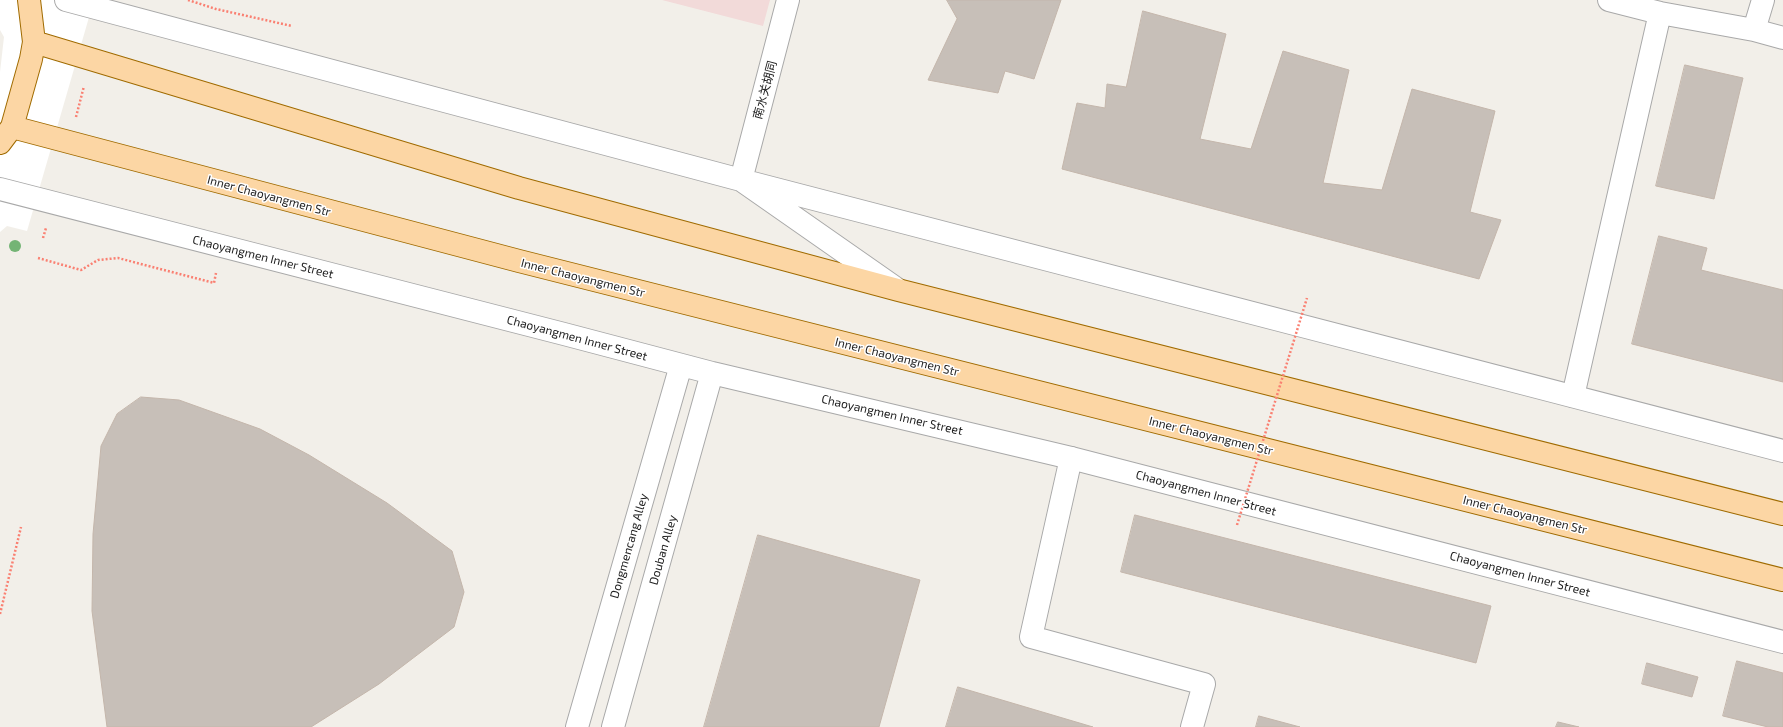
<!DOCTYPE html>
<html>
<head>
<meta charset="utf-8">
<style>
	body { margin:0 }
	canvas { display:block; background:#f2efe9 }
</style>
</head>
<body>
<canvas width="1783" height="727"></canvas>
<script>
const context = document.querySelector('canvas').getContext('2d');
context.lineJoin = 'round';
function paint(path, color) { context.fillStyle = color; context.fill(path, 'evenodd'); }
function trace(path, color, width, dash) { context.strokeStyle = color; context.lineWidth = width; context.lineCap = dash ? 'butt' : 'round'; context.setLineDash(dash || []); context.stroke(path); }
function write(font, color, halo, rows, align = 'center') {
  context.font = font + ' "Exo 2","Noto Sans SC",sans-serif'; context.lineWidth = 3; context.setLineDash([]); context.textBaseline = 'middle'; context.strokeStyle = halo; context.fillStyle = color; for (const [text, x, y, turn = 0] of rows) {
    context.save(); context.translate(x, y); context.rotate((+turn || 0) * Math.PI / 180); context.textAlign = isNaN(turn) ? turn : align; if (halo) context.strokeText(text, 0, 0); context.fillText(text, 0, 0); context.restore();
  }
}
const commercial = new Path2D(`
	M662,0H770L763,26Z`);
const pier = new Path2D(`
	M0,0H94L27,231L7,226L0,232V72L4,37L0,30Z`);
const building = new Path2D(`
	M947,0H1061L1034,79L1005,71L998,93L928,80L957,19Z
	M1143,11L1226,34L1200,139L1251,149L1283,51L1349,70L1323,183L1382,190L1412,89L1495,111L1470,212L1501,220L1479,279L1062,169L1077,103L1105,108L1107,84L1126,87Z
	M1685,65L1743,78L1714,199L1656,186Z
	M1659,236L1707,248L1701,270L1783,290V382L1632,344Z
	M141,397L179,400L260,429L309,455L387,503L452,551L464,592L454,627L379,684L311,727H107L92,611L93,534L101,446L117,414Z
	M1135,515L1491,606L1476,663L1121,572Z
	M758,535L920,580L879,727H704Z
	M1737,661L1783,673V727H1768L1723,716Z
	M1647,663L1698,677L1692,697L1642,684Z
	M958,687L1093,727H946Z
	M1259,716L1300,727H1256Z
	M1558,722L1579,727H1556Z`);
const path = new Path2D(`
	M188,0L216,9L292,26
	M76,117L84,86
	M43,238L46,228
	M38,258L81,270L98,260L118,258L214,283L216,273
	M0,614L21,527`);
const minor = new Path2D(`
	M1609,0L1660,13L1754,30L1783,38
	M1754,30L1763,0
	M1573,396L1660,13
	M1071,458L1031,637L1204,684L1192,727`);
const tertiary = new Path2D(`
	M66,0L741,180L1783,451
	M788,0L741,180L897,289
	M0,189L564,334L712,373L1071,458L1783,642
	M577,727L681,365
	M613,727L712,373`);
const primary = new Path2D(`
	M34,42L519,188L898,290L1783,514
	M12,127L519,261L1783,580
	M0,143L12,127L31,59L34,42L29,0`);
const pathBridge = new Path2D(`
	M1237,525L1307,298`);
const trees = [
	[15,246]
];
const streetNames = [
	["南水关胡同",765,90,-75],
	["Inner Chaoyangmen Str",269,196,15],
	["Chaoyangmen Inner Street",263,257,14],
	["Inner Chaoyangmen Str",583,278,14],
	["Chaoyangmen Inner Street",577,338,15],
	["Inner Chaoyangmen Str",897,357,14],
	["Chaoyangmen Inner Street",892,415,13],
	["Inner Chaoyangmen Str",1211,436,14],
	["Chaoyangmen Inner Street",1206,493,15],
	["Inner Chaoyangmen Str",1525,515,14],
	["Dongmencang Alley",629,546,-74],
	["Douban Alley",663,550,-74],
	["Chaoyangmen Inner Street",1520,574,15]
];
paint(commercial, '#f2dad9');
paint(pier, '#fff');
paint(building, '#c7bfb8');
trace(building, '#c4b6ab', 1);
trace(minor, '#a9a9a9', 24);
trace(tertiary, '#a9a9a9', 24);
trace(primary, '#a06b00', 24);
trace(path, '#fa8072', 2.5, [2, 2]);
trace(minor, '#fff', 22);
trace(tertiary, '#fff', 22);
trace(primary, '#fcd6a4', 22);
trace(pathBridge, '#fa8072', 2.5, [2, 2]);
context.fillStyle = '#74b475';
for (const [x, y] of trees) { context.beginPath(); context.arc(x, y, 6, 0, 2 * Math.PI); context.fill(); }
write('12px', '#222', '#fff', streetNames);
</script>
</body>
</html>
